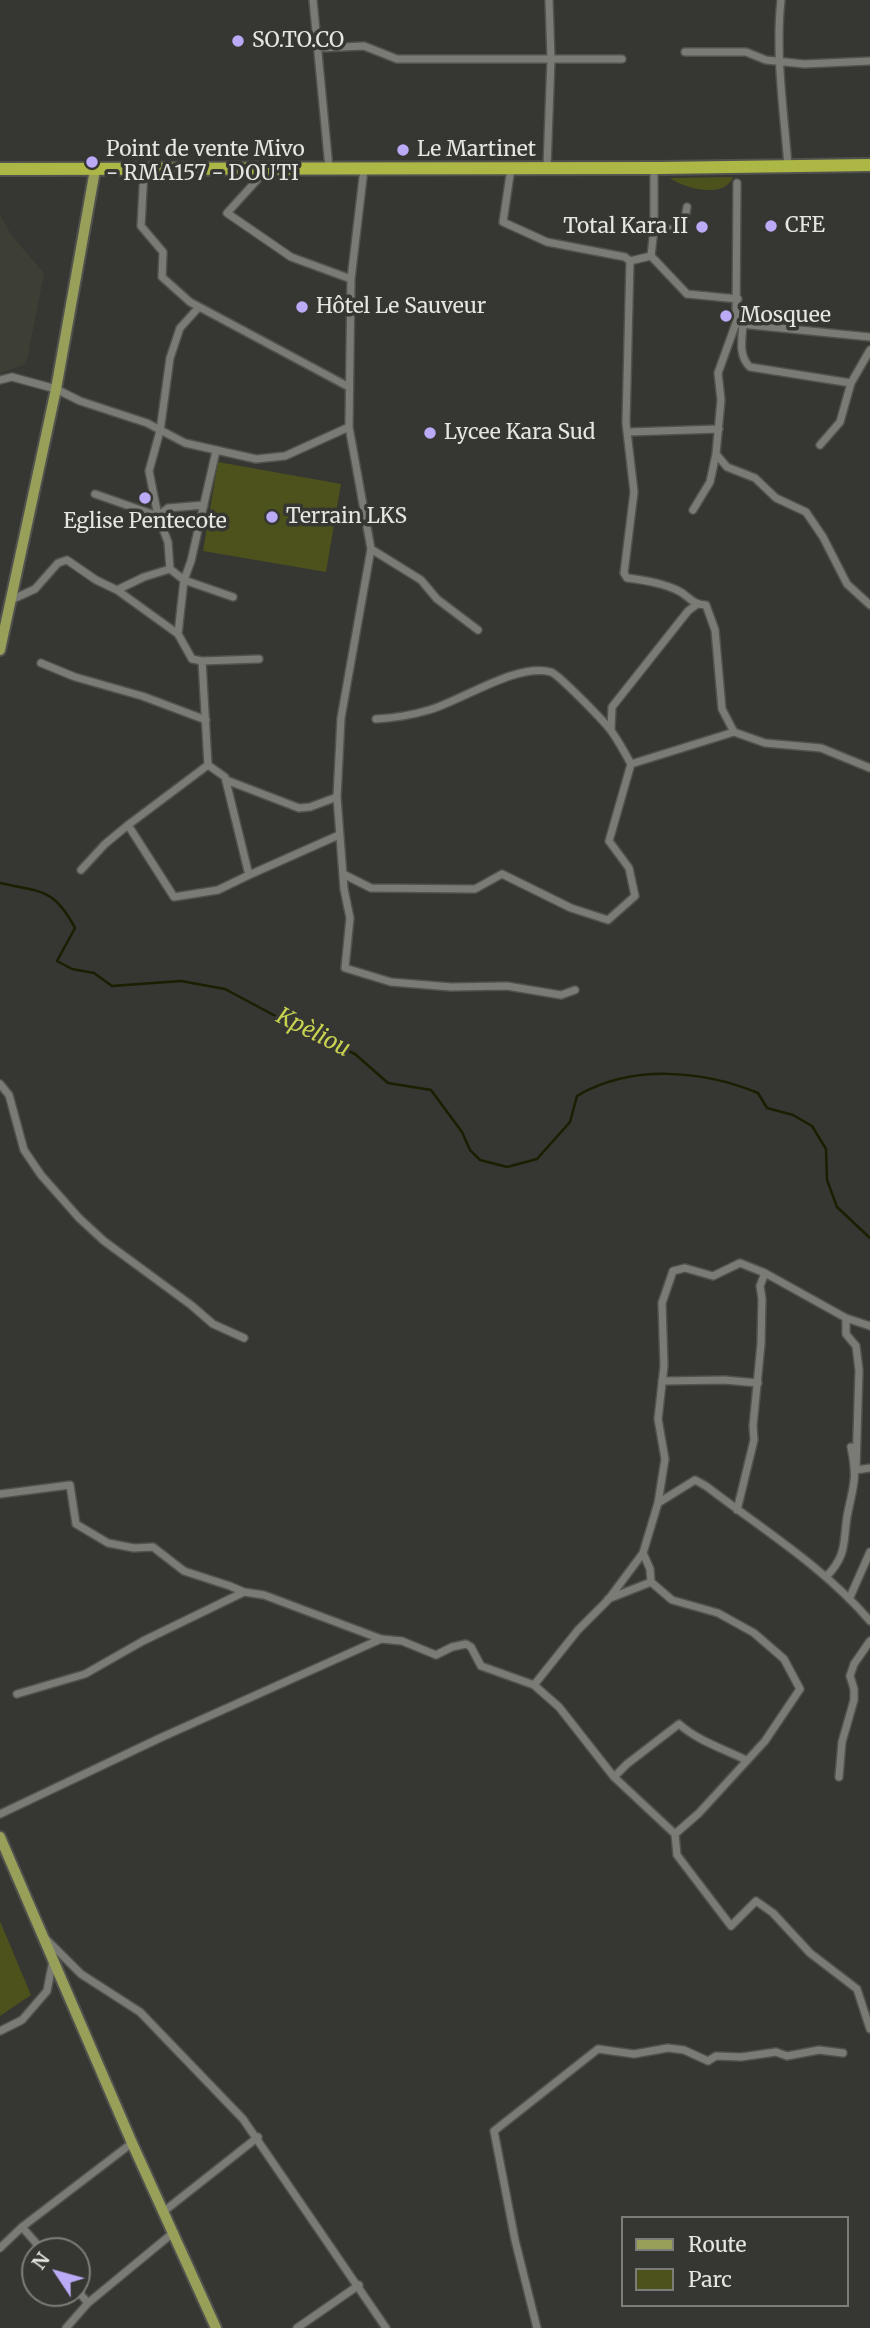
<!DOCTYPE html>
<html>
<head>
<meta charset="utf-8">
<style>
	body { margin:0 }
	#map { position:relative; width:870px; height:2328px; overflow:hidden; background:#363632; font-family:Merriweather,serif }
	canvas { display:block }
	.legend { position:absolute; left:621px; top:2216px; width:228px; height:91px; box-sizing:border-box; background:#363632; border:2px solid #7c7c78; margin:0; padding:9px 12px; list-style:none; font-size:21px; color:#e5e5e2 }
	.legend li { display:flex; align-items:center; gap:14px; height:35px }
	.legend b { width:35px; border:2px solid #7c7c78 }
	.north { position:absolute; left:21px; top:2237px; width:70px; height:70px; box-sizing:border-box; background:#363632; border:2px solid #7c7c78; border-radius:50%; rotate:306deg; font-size:19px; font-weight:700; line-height:28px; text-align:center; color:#e5e5e2 }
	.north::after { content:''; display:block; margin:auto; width:24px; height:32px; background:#bbaaf6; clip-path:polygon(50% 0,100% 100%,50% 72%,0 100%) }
</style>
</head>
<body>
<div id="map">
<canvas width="870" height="2328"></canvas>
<ul class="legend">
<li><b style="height:9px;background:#989f59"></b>Route</li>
<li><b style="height:19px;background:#4d521d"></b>Parc</li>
</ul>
<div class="north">N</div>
</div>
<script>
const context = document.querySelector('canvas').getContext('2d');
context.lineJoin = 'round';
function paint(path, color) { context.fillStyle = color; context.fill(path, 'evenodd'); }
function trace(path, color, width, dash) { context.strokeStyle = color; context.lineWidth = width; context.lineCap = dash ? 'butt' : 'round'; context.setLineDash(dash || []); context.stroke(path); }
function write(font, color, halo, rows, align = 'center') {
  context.font = font + ' Merriweather,serif'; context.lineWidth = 7; context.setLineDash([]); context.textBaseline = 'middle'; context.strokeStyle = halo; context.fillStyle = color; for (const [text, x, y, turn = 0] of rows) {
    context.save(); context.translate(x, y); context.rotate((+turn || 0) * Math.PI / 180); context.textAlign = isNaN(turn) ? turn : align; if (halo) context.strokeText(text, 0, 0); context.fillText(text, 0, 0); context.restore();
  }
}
const built = new Path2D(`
	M0,215L12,236L44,273L27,361L24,365L0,373Z`);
const green = new Path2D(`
	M733,177C725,199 685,189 670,178Z
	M218,462L341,484L326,572L203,551Z
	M0,1921L31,1995L0,2016Z`);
const stream = new Path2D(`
	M0,883C41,892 54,888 75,928L57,961L72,969L94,973L112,986L181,981L225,989L296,1027L355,1054L388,1083L431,1090L462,1132L470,1150L480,1160L507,1167L537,1159L570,1122L577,1096C631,1064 702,1070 758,1093L767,1108L793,1115L812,1126L826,1149L827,1180L837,1207L870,1238`);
const street = new Path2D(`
	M313,0L329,168
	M781,0C775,54 784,112 788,166
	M318,48L364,46L397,59H622
	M685,52H746L766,60L804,64L870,61
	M547,167L551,59L549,0
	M268,168L227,213L291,257L351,279
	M511,168L503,222L547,242L625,257L630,261L651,256
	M654,168V229L651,256L687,294L738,299
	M364,169L351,279L349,427L371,549L341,718L337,797L344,889L350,918L345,968L391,982L451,987L507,986L561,995L575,990
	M144,170L141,226L163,252L162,277L190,302L349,387
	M737,183L736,323L718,373L721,400L716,454L727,467L755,478L776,498L806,512L823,537L847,584L870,605
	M654,229L683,230L687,207
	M630,261L626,423L634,492L624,573L627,578C644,580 662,583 677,590C690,596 690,604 706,605L715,630L722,709L734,732
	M199,307L180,328L170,358L160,431L149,471L158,516L168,542L170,569L184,580L233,597
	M740,324L870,337
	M743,324C742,339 738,356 750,367L851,383
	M0,380L12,377L56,389L80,401L147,423L185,443L256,459L285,456L349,427
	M628,432L719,429
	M820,445L840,422L851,383L870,350
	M216,451L191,561L184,580L178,634L192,659L202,661L208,765L225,777L249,875L339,835
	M95,494L158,516
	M693,510L710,482L716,454
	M158,516L168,508L204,505
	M371,549L421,580L437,599L478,630
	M117,590L144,577L170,569
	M11,600L35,589L58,563L67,560L96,580L117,590L178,634
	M202,661L259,659
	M41,663L75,677L142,696L206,720
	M611,729L612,707L688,611L696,605
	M631,764L734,732L765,743L821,748L870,768
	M208,765L128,825L174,897L218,890L249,875
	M226,780L299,808L310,807L337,797
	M81,870L105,844L128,825
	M343,874L371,888L475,889L502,874L571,908L608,920L635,896L629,868L609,841L631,764C625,753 619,742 612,732C606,723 559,675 551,672C518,662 461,701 429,710C412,715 394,718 376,719
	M0,1084L9,1095L24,1150L41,1175L79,1218L104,1241L191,1305L213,1324L244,1338
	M846,1318V1334L856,1346L859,1370L856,1470L870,1468
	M662,1381L724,1380L758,1383
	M0,1494L70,1485L76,1524L108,1543L134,1548L153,1547L184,1571L230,1586L244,1592L264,1595L381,1639L402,1641L436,1655L452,1647L466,1644L471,1647L481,1666L534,1685L559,1707L614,1777L675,1834L677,1855L731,1926L756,1901L773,1913L810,1953L857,1989L870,2029
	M658,1503L665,1459L658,1419L664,1366L662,1303L673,1271L685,1268L713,1276L740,1263L765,1273L846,1318L870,1326
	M737,1510L754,1440L753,1426L761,1344L762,1299L760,1286L765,1273
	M643,1553L650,1569L651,1582
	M826,1577C847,1555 843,1544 847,1517C853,1485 858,1481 851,1447
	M850,1597L870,1552
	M608,1599L651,1582L672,1600L718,1613L754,1633L784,1659L800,1689L765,1741L699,1813L675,1834
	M534,1685L578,1630L608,1600L643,1553L658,1503L695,1480L706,1486C762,1529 824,1567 870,1621
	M17,1694L85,1674L143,1641L244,1592
	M614,1777L627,1764L679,1724C698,1741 724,1749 746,1760
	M839,1777L842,1742L854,1700V1689L850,1676L854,1664L870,1641
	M0,1814L160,1738L381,1639
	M45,1938L81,1974L140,2012L243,2119L386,2328
	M0,2031L22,2020L47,1991L53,1960
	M163,2212L258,2137
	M22,2227L43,2251
	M0,2248L22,2227L132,2143
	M77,2290L88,2303
	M66,2328L88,2303L174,2232
	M297,2328L359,2285
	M537,2328L515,2240L494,2131L598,2049L634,2054L668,2048L684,2050L708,2061L716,2056L741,2057L776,2052L787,2056L819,2050L843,2053`);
const primary = new Path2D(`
	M0,650L56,389L95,170
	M0,1837L132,2143L216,2328`);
const highway = new Path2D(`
	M0,169L660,168L870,165`);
const markers = [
	[238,41,7,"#bbaaf6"],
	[403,150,7,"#bbaaf6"],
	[92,162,7,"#bbaaf6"],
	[771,226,7,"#bbaaf6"],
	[702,227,7,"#bbaaf6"],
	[302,307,7,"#bbaaf6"],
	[726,316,7,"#bbaaf6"],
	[430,433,7,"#bbaaf6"],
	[145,498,7,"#bbaaf6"],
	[272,517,7,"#bbaaf6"]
];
const poiNames = [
	["SO.TO.CO",252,41],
	["Point de vente Mivo",106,150],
	["- RMA157 - DOUTI",106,174],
	["Le Martinet",417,150],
	["CFE",785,226],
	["Total Kara II",688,227,"right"],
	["Hôtel Le Sauveur",316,307],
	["Mosquee",740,316],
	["Lycee Kara Sud",444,433],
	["Terrain LKS",286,517],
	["Eglise Pentecote",145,522,"center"]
];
const waterNames = [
	["Kpèliou",313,1033,27]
];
paint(built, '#3d3f34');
paint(green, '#4d521d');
trace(stream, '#1c1e01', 2.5);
trace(street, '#51524e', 10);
trace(primary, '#51524e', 14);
trace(highway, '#51524e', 16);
trace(street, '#7a7b75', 7);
trace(primary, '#989f59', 10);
trace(highway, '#acb746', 12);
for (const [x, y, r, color] of markers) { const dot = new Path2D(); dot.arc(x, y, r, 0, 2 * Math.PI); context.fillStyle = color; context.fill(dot); trace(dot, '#363632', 2.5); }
write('21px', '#e5e5e2', '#363632', poiNames, 'left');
write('italic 23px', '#c7d350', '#363632', waterNames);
</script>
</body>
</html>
